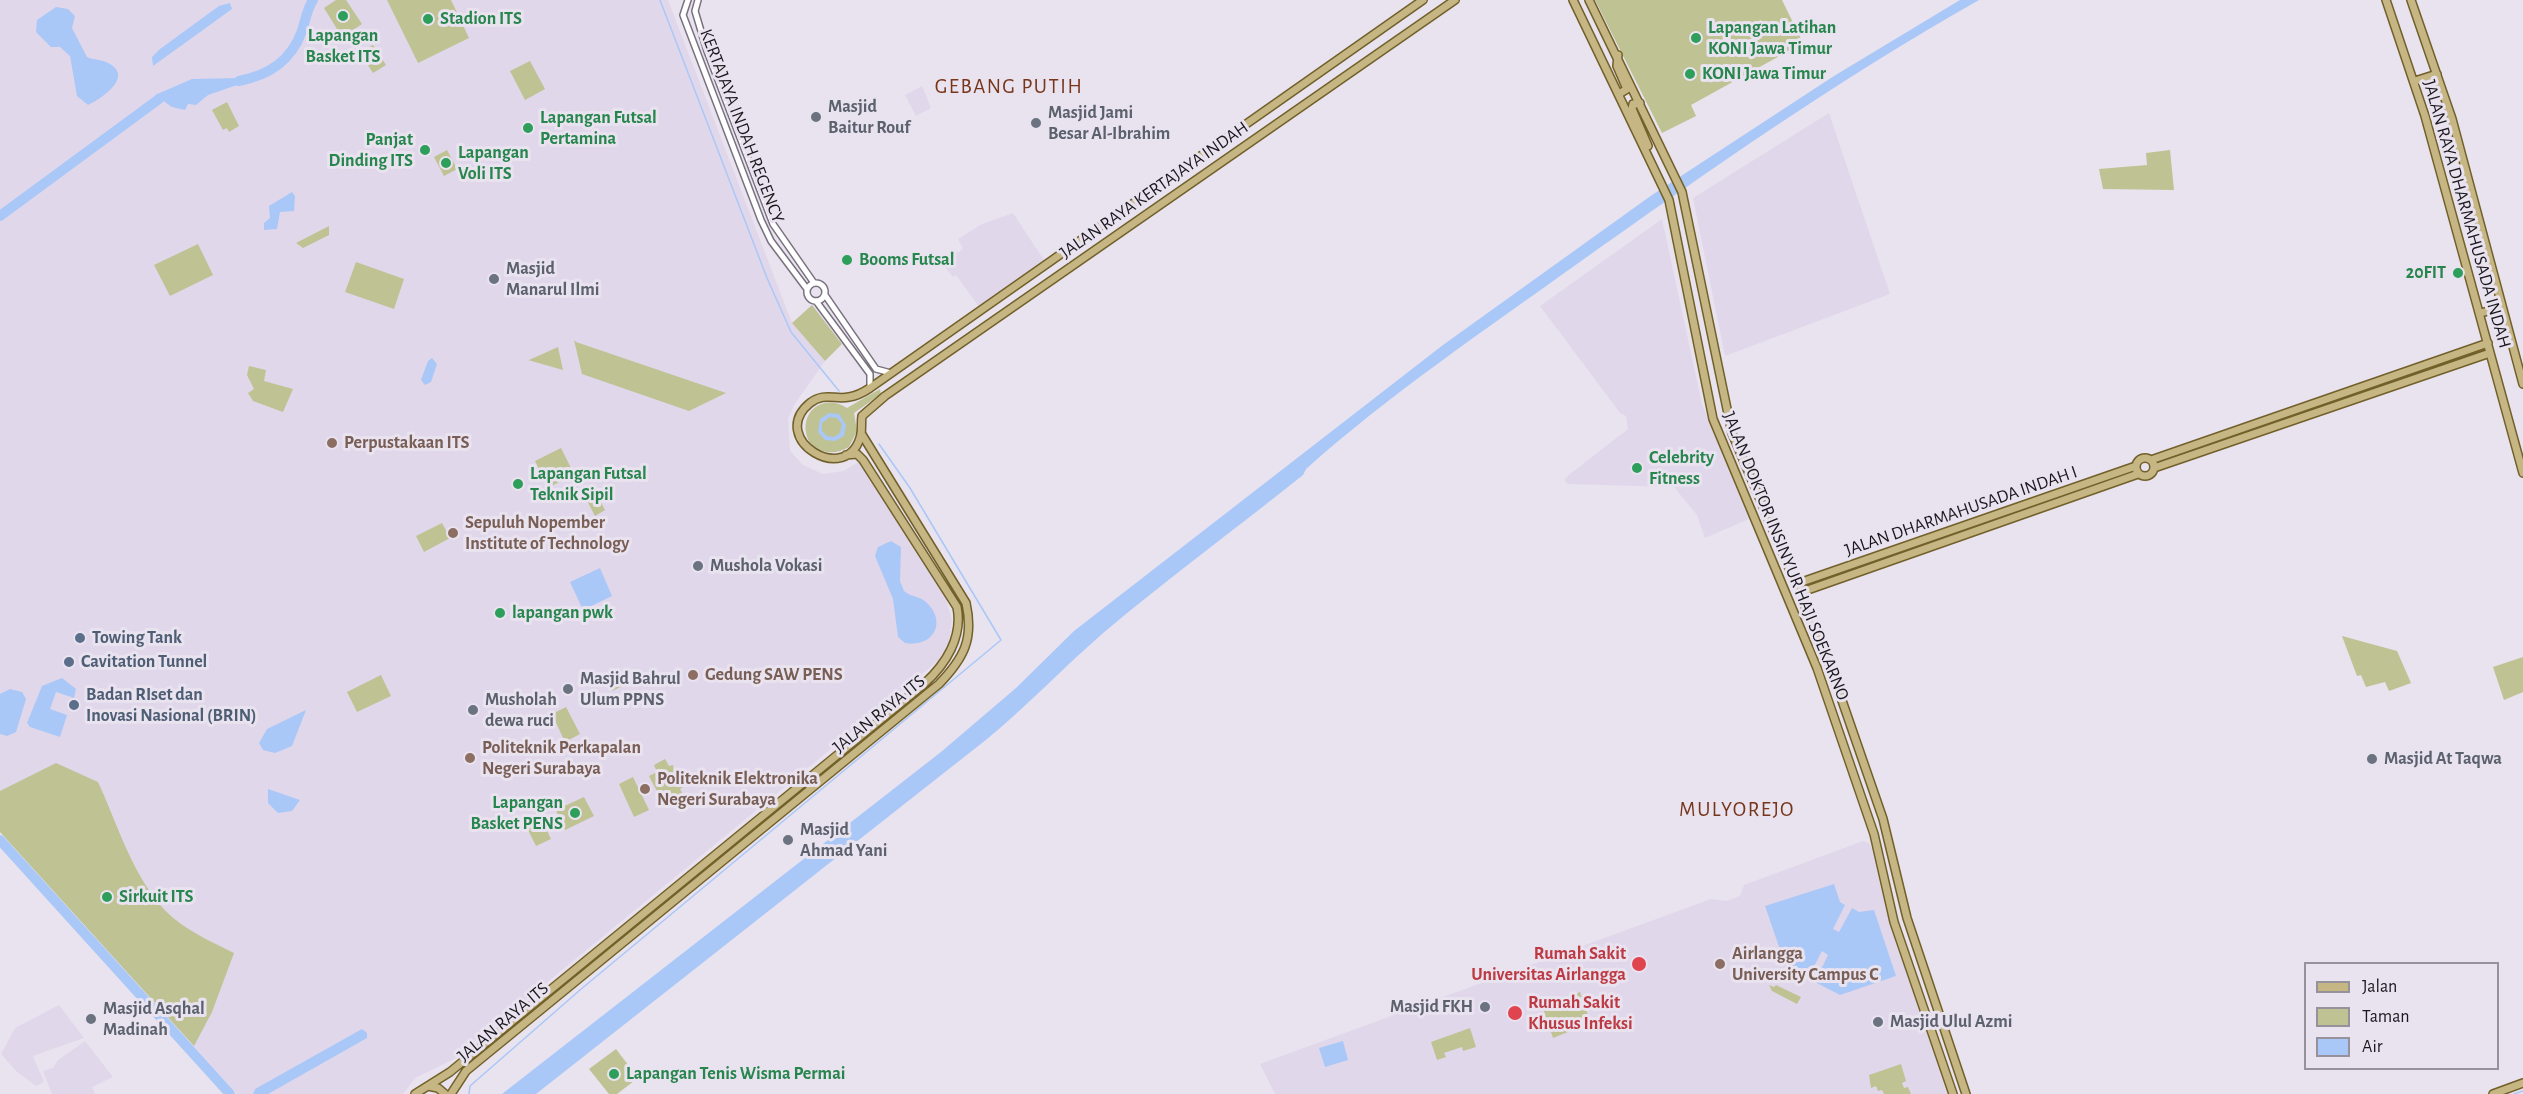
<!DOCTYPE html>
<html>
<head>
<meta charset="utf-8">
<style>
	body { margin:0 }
	#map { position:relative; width:2523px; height:1094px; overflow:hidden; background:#e9e2ef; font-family:"Alegreya Sans",sans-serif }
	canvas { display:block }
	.legend { position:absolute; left:2304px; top:962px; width:195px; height:108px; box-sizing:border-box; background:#e9e2ef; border:2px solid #97919b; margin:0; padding:8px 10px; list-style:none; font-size:18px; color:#1b181d }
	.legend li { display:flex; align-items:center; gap:12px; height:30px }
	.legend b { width:30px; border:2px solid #97919b }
</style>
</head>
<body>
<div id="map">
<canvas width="2523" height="1094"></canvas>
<ul class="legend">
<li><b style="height:8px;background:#c5b683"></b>Jalan</li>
<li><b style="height:16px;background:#bfc292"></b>Taman</li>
<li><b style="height:16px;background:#a9c8f7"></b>Air</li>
</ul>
</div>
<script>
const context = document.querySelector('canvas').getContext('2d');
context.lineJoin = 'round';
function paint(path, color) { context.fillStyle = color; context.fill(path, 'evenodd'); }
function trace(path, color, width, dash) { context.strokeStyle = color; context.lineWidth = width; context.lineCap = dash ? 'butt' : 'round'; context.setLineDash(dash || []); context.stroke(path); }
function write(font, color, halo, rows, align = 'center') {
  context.font = font + ' "Alegreya Sans",sans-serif'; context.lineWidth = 6; context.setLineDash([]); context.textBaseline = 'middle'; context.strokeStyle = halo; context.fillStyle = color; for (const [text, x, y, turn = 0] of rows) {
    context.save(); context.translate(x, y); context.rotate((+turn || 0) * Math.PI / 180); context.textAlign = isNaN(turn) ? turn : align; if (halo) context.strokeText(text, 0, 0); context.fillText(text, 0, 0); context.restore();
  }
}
const built = new Path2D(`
	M0,0H668L792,323L825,361L794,405L788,419L790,451L803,465L823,474L843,471L859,462L944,592L952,620L949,641L939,660L454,1059L415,1078L403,1094H237L0,832Z
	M922,86L931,108L916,116L905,95Z
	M1829,113L1890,294L1725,356L1693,198Z
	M1013,213L1044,260L979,307L956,275L953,277L940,261L954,249L958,253L963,248L958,239L982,224Z
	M1662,219L1702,404L1749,519L1705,538L1697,515L1674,487L1567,484L1565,481V478L1628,429L1626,416L1620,413L1540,306Z
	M1863,841L1869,843L1872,849L1887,914L1947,1094H1275L1260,1064L1711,899L1726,901L1740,896L1744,885Z
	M59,1005L84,1038L33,1056L44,1082L36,1086L16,1071L1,1054L15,1028Z
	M85,1041L113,1077L92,1087L95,1094H52L43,1071L53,1068L58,1060Z`);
const green = new Path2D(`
	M336,0H346L362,24L342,37L324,8Z
	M387,0H451L469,38L418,63Z
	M1595,0H1782L1803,43L1691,105L1696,116L1662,133Z
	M373,45L386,65L373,73L360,53Z
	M530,61L545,89L525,100L510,71Z
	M227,102L239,126L229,132L227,128L223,130L212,110Z
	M447,150L457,169L444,176L434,157Z
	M2170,150L2174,190L2103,189L2099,169L2147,165L2146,153Z
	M329,226V235L303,248L296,243Z
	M198,244L213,275L170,296L154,265Z
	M356,262L404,279L394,309L345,292Z
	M812,305L842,344L825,361L792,323Z
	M574,340L576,342L726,393L689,411L582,374Z
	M558,347L563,370L528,360H529Z
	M249,366L266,370L264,381L293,389L283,412L253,401L248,393L254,389L247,375Z
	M880,389L881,394L854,413L857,431L849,447C835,455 822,454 810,443C795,416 821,391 847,408Z
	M561,448L574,474L548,488L535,461Z
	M595,491L605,510L595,516L585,497Z
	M442,523L450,538L424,552L416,536Z
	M2342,636L2397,651L2411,683L2389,691L2385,682L2366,687L2361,675L2357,676Z
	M2523,657V692L2504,700L2493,667Z
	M626,671L631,682L612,691L607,680Z
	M381,675L391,696L357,712L347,692Z
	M566,707L580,734L565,742L552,714Z
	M665,759L669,766L673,765L674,774L683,787L680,789L682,793L670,799L667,794L660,797L649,776L657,772L654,765Z
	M56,763L98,782C120,829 137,893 181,924C198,936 216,944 234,953L212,1012L194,1046L0,832V791Z
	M633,777L649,810L634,817L619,784Z
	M584,797L594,816L565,830L556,810Z
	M538,812L551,839L536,846L523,820Z
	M1769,985L1774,987L1776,985L1801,997L1797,1004L1772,991Z
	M1580,992L1589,1018L1588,1024L1553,1038L1542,1005Z
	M1470,1028L1476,1047L1463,1051L1462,1047L1444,1053L1446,1057L1437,1060L1431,1042Z
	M616,1049L638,1078L617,1094H609L589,1069Z
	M1901,1064L1906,1081L1902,1083L1904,1088L1908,1087L1911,1094H1884L1882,1090L1878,1091L1876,1086L1871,1088L1869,1075Z`);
const water = new Path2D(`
	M1960,0H1979C1839,79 1708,171 1577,264C1485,330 1390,394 1306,469L1303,475C1237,528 1167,579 1102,634C1063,668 1027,706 987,739L536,1094H502L941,752L1016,688L1074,631L1443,345L1652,195L1834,76Z
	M230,3L232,9L153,66L152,57L160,49L219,6Z
	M56,7L68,9L75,16L72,28L87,57C93,60 100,59 106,62C136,75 103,98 88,105L77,96L70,56L60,47H51L36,32L37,20Z
	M239,78L240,84L208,95L196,105L188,104L185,110L172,107L155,95L192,79Z
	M292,192L295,196L294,211L280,212L277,229L264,230V223L270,218L269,206Z
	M432,358L437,364L431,382L425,385L421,380L428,361Z
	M829,413L839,414L846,425L844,436L835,441L825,440L818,432L820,419ZM830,417L837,418L842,424L840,433L834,437L827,436L822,431V423Z
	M891,541L901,547L900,581L904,591C911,597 919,596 926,602C948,622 933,648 905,643L898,637L893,599L875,556L878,547Z
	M600,568L612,596L583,610L570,582Z
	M62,678L76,689L74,698L56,692L50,709L67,715L60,737L30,727L27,723L42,686Z
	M10,689L22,692L26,699L16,732L7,736L0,734V694Z
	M306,710L292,746L275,753L263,750L259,743L267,729Z
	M268,789L300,800L292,811L278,813L268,803Z
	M1834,884L1840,902L1845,905L1833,929L1839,932L1852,908L1859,912L1874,910L1896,976L1840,995L1815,982L1828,955L1822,951L1808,978L1786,967L1765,906Z
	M362,1029L367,1033V1038L268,1094H253L255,1089Z
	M1343,1041L1348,1060L1325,1067L1319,1048Z`);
const stream = new Path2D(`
	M660,0L767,278L791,332L839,391
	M469,1094L470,1086L580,990L1001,640L910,488L879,444
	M2514,1094L2523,1091`);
const river = new Path2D(`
	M239,81C269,75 291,61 302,31C305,21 307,9 313,0
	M0,216L159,99
	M0,840L230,1094`);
const minor = new Path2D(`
	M688,0L683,15L761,220L771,241L807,289
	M698,0L695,11L707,51L773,224L814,283
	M807 292a9 9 0 1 1 18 0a9 9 0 1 1-18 0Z
	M825,295L876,369L891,373
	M816,301L870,374V388`);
const major = new Path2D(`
	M1423,0L870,388C864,392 857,396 849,397C835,400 824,392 810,403C766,439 849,489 861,434C862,428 861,422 862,416L885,396L1455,0
	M1573,0L1669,200L1713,419L1817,668L1874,834L1894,922L1953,1094
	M1589,0L1682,192L1732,433L1829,663L1883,819L1907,918L1966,1094
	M2386,0L2425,116L2523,473
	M2411,0L2452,119L2523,384
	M1618,55L1617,66L1627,89L1619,94
	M2415,81L2437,74
	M1640,103L1633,104L1632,109L1648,146
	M2481,313L2502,307
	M2136 467a9 9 0 1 1 18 0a9 9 0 1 1-18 0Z
	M2151,460L2488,343
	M2154,468L2490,353
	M1796,584L2136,466
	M1799,593L2138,474
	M428,1086L438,1088L445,1094
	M415,1094L450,1072L924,684C946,664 963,637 957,607L863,460L857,454L846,455
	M451,1094L466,1071L939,684C964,658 974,639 966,603L861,433
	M2493,1094L2523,1083`);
const markers = [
	[343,16,6,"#2e9e5b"],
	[428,19,6,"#2e9e5b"],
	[1696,38,6,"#2e9e5b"],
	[1690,74,6,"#2e9e5b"],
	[816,117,6,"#6b7280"],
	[1036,123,6,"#6b7280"],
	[528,128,6,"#2e9e5b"],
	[425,150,6,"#2e9e5b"],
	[446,163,6,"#2e9e5b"],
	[847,260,6,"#2e9e5b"],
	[2458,273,6,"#2e9e5b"],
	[494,279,6,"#6b7280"],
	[332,443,6,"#8d6e63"],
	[1637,468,6,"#2e9e5b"],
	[518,484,6,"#2e9e5b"],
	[453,533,6,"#8d6e63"],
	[698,566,6,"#6b7280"],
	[500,613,6,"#2e9e5b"],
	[80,638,6,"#5c6f8a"],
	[69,662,6,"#5c6f8a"],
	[693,675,6,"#8d6e63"],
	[568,689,6,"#6b7280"],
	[74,705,6,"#5c6f8a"],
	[473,710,6,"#6b7280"],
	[470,758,6,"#8d6e63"],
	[2372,759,6,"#6b7280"],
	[645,789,6,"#8d6e63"],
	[575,813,6,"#2e9e5b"],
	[788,840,6,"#6b7280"],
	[107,897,6,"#2e9e5b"],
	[1639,964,8,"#e0444e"],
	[1720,964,6,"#8d6e63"],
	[1485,1007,6,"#6b7280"],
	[1515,1013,8,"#e0444e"],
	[91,1019,6,"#6b7280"],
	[1878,1022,6,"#6b7280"],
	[614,1074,6,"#2e9e5b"]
];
const leisureNames = [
	["Stadion ITS",440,19],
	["Lapangan Latihan",1708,28],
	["KONI Jawa Timur",1708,49],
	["Lapangan",343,36,"center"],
	["Basket ITS",343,57,"center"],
	["KONI Jawa Timur",1702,74],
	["Lapangan Futsal",540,118],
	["Pertamina",540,139],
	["Panjat",413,140,"right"],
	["Dinding ITS",413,161,"right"],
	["Lapangan",458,153],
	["Voli ITS",458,174],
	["Booms Futsal",859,260],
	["20FIT",2446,273,"right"],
	["Celebrity",1649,458],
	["Fitness",1649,479],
	["Lapangan Futsal",530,474],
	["Teknik Sipil",530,495],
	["lapangan pwk",512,613],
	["Lapangan",563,803,"right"],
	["Basket PENS",563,824,"right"],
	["Sirkuit ITS",119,897],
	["Lapangan Tenis Wisma Permai",626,1074]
];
const worshipNames = [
	["Masjid",828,107],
	["Baitur Rouf",828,128],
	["Masjid Jami",1048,113],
	["Besar Al-Ibrahim",1048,134],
	["Masjid",506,269],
	["Manarul Ilmi",506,290],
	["Mushola Vokasi",710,566],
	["Masjid Bahrul",580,679],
	["Ulum PPNS",580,700],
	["Musholah",485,700],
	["dewa ruci",485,721],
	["Masjid At Taqwa",2384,759],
	["Masjid",800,830],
	["Ahmad Yani",800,851],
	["Masjid FKH",1473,1007,"right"],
	["Masjid Asqhal",103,1009],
	["Madinah",103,1030],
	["Masjid Ulul Azmi",1890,1022]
];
const streetNames = [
	["KERTAJAYA INDAH REGENCY",742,126,69],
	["JALAN RAYA KERTAJAYA INDAH",1154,190,-35],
	["JALAN RAYA DHARMAHUSADA INDAH",2467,214,74],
	["JALAN DHARMAHUSADA INDAH I",1961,511,-19],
	["JALAN DOKTOR INSINYUR HAJI SOEKARNO",1786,556,68],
	["JALAN RAYA ITS",879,714,-39],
	["JALAN RAYA ITS",503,1022,-40]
];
const educationNames = [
	["Perpustakaan ITS",344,443],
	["Sepuluh Nopember",465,523],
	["Institute of Technology",465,544],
	["Gedung SAW PENS",705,675],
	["Politeknik Perkapalan",482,748],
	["Negeri Surabaya",482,769],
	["Politeknik Elektronika",657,779],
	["Negeri Surabaya",657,800],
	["Airlangga",1732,954],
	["University Campus C",1732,975]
];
const serviceNames = [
	["Towing Tank",92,638],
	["Cavitation Tunnel",81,662],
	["Badan RIset dan",86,695],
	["Inovasi Nasional (BRIN)",86,716]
];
const healthNames = [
	["Rumah Sakit",1626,954],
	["Universitas Airlangga",1626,975],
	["Rumah Sakit",1528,1003,"left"],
	["Khusus Infeksi",1528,1024,"left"]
];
const quarterNames = [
	["GEBANG PUTIH",1009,87],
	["MULYOREJO",1737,810]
];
paint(built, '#e1d7eb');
paint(green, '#bfc292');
paint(water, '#a9c8f7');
trace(stream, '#a9c8f7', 1.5);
trace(river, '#a9c8f7', 10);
trace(minor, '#78727e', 8);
trace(major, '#716029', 10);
trace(minor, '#fff', 5);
trace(major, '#c5b683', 7);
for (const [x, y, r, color] of markers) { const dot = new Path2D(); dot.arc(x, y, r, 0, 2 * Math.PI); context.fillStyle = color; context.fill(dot); trace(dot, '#e9e2ef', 2); }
write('bold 18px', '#27864d', '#e9e2ef', leisureNames, 'left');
write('bold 18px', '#5b616d', '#e9e2ef', worshipNames, 'left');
write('18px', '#1b181d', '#e9e2ef', streetNames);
write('bold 18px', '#785e54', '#e9e2ef', educationNames, 'left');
write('bold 18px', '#4e5e75', '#e9e2ef', serviceNames, 'left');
write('bold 18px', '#be3a42', '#e9e2ef', healthNames, 'right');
context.letterSpacing = '1.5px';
write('21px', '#77361a', '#e9e2ef', quarterNames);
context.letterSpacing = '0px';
</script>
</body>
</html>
